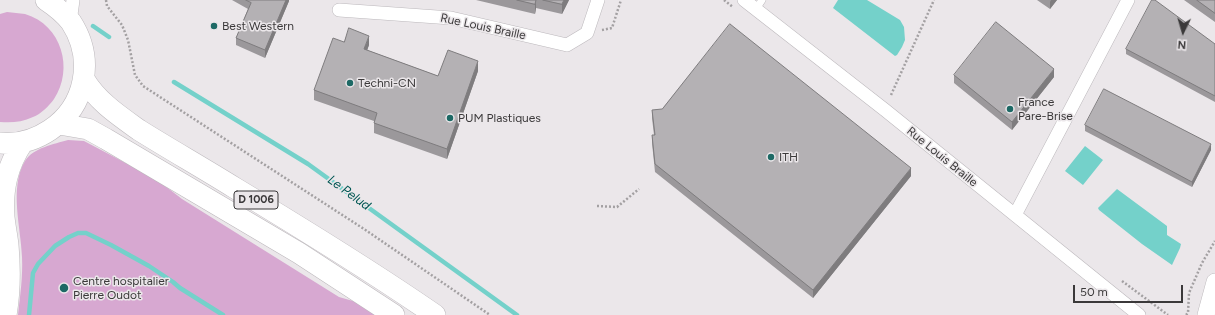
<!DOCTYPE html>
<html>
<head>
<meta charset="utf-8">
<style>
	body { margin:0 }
	#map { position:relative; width:1215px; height:315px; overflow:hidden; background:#ebe7ea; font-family:Figtree,sans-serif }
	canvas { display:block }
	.north { position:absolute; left:1163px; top:12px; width:40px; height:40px; -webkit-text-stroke:3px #ebe7ea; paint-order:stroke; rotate:185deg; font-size:11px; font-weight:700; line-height:16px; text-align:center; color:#3b393a }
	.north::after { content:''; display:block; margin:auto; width:14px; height:18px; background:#3b393a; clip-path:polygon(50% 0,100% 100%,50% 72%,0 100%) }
	.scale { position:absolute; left:1073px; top:285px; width:110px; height:18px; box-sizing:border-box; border:2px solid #3b393a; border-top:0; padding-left:5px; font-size:12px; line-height:14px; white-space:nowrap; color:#3b393a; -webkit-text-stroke:3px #ebe7ea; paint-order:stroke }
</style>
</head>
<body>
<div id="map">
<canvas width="1215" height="315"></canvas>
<div class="north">N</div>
<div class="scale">50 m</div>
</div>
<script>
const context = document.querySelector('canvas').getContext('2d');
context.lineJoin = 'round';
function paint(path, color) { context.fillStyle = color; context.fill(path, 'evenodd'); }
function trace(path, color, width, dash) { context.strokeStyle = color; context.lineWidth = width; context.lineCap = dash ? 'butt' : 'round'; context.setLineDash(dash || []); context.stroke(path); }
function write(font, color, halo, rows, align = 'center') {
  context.font = font + ' Figtree,sans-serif'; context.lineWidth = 3; context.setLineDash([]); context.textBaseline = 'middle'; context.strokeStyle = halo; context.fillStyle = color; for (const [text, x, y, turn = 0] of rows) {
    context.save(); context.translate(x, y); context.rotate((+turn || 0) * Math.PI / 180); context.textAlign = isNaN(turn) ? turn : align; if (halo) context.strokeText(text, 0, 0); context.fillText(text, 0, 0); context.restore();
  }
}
const green = new Path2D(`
	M7,12C13,13 19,13 25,14C62,25 74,69 54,99C49,106 41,114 33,117C22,122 12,123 0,122V14Z
	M68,140L84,141L156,179L182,199L339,297L360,303L377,315H18C20,296 23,277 22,257C21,228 9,187 25,161C33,148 54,144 68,140Z`);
const water = new Path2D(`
	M838,0H867L900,20L904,27L905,40L902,47L897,55L895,56L833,8Z
	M1085,146L1103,160L1083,185L1065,171Z
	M1117,189L1167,226V235L1181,244L1180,248L1172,265L1142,244L1099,210L1098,208Z`);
const stream = new Path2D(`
	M93,26L109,37
	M174,82L308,164L517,315
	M29,315L33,273L38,264L55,246L69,237L78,233H86L111,245L149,266L173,282L180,288L223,315`);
const path = new Path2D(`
	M106,0L107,6L122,25L128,40L135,75L143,86L364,229L490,315
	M724,0L733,7
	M602,30L612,28L621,0
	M891,95L934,0
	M597,206L617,207L639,189
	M1122,281L1168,315
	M1186,315L1188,313L1189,293L1202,263L1215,241`);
const service = new Path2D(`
	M756,9L762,0`);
const minor = new Path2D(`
	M744,0L885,110L1139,315
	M339,10L451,18L567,45L587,33L598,0
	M70,22L73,0
	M1015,215L1128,0`);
const tertiary = new Path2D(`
	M1206,315L1215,282`);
const primary = new Path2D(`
	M84,79C97,101 118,115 139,130C171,150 203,168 235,188C303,229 370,270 435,315
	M59,124L88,129L106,139L299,253L394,315
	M0,143C17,145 35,140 50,130C86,106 95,59 71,22C64,13 55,6 46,0
	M6,315C10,292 10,268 8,245C7,236 5,227 4,217C2,189 7,166 23,142`);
const wall = new Path2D(`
	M232,0H289V1L265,58L236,45V38L248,9Z
	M476,0H569L562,14L536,8L535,14Z
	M1037,0H1057L1050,9Z
	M1184,0H1215V22Z
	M344,42L369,45L367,50L438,76L478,71L447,159L374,133V121L314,100V90Z
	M1215,44V102L1126,54V49Z
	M954,75L1054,77L1012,130L954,83Z
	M652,110L911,176L813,298L655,172L652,143V135H654L652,118Z
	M1085,125L1211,150L1192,187L1085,131Z`);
const shadedWall = new Path2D(`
	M286,0H289V1L265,58V50Z
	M536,0V8L535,14V4Z
	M564,0H569L562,14V4Z
	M1051,0H1057L1050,9V2Z
	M369,36V45L364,59V49Z
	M478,61V71L447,159V149Z
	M1054,69V77L1012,130V122Z
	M1211,144V150L1192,187V182Z
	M911,168V176L813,298V290Z`);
const building = new Path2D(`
	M246,0H286L265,50L236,38L251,3Z
	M517,0H536L535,4Z
	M543,0H564L562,4Z
	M1152,0H1155L1215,44V96L1126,49Z
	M1197,0H1215V13Z
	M996,22L1054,69L1012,122L954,75Z
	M730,24L911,168L813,290L655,164L652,135H655L652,110L662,109Z
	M349,28L369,36L364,49L438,76L448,50L478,61L447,149L374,123L377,113L314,90L333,38L344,42Z
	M1104,89L1211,144L1192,182L1085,125Z`);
const markers = [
	[214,26,4,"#1d6965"],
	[350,83,4,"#1d6965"],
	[1010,109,4,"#1d6965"],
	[450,118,4,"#1d6965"],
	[771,157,4,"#1d6965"],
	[64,288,5,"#1d6965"]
];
const shields = [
	[256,200,44]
];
const shieldNames = [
	["D 1006",256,200]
];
const poiNames = [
	["Best Western",222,26],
	["Techni-CN",358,83],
	["France",1018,102],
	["Pare-Brise",1018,116],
	["PUM Plastiques",458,118],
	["ITH",779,157],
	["Centre hospitalier",73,281],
	["Pierre Oudot",73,295]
];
const streetNames = [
	["Rue Louis Braille",483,27,12],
	["Rue Louis Braille",942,157,39]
];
const waterNames = [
	["Le Pelud",349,193,36]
];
paint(green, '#d7a8d1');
paint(water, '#74d1ca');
trace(stream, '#74d1ca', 4.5);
trace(service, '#bcb8bc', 8);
trace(minor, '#bcb8bc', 14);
trace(tertiary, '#bcb8bc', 18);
trace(primary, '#bcb8bc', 22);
trace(path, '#a3a0a2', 2.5, [2, 2]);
trace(service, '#fff', 7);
trace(minor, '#fff', 13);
trace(tertiary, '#fff', 17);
trace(primary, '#fff', 21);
paint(wall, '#9b989b');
paint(shadedWall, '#7e7c7e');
paint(building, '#b4b1b4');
trace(building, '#7e7c7e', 1);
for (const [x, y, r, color] of markers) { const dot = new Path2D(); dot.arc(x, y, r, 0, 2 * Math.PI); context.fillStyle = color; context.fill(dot); trace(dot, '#ebe7ea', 1.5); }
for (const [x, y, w] of shields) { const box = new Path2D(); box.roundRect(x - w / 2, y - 9, w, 18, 3); context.fillStyle = '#ebe7ea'; context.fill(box); trace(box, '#3b393a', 1); }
write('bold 11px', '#3b393a', null, shieldNames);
write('12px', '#3b393a', '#ebe7ea', poiNames, 'left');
write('12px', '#3b393a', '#ebe7ea', streetNames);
write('italic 13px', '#005753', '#ebe7ea', waterNames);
</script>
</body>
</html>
